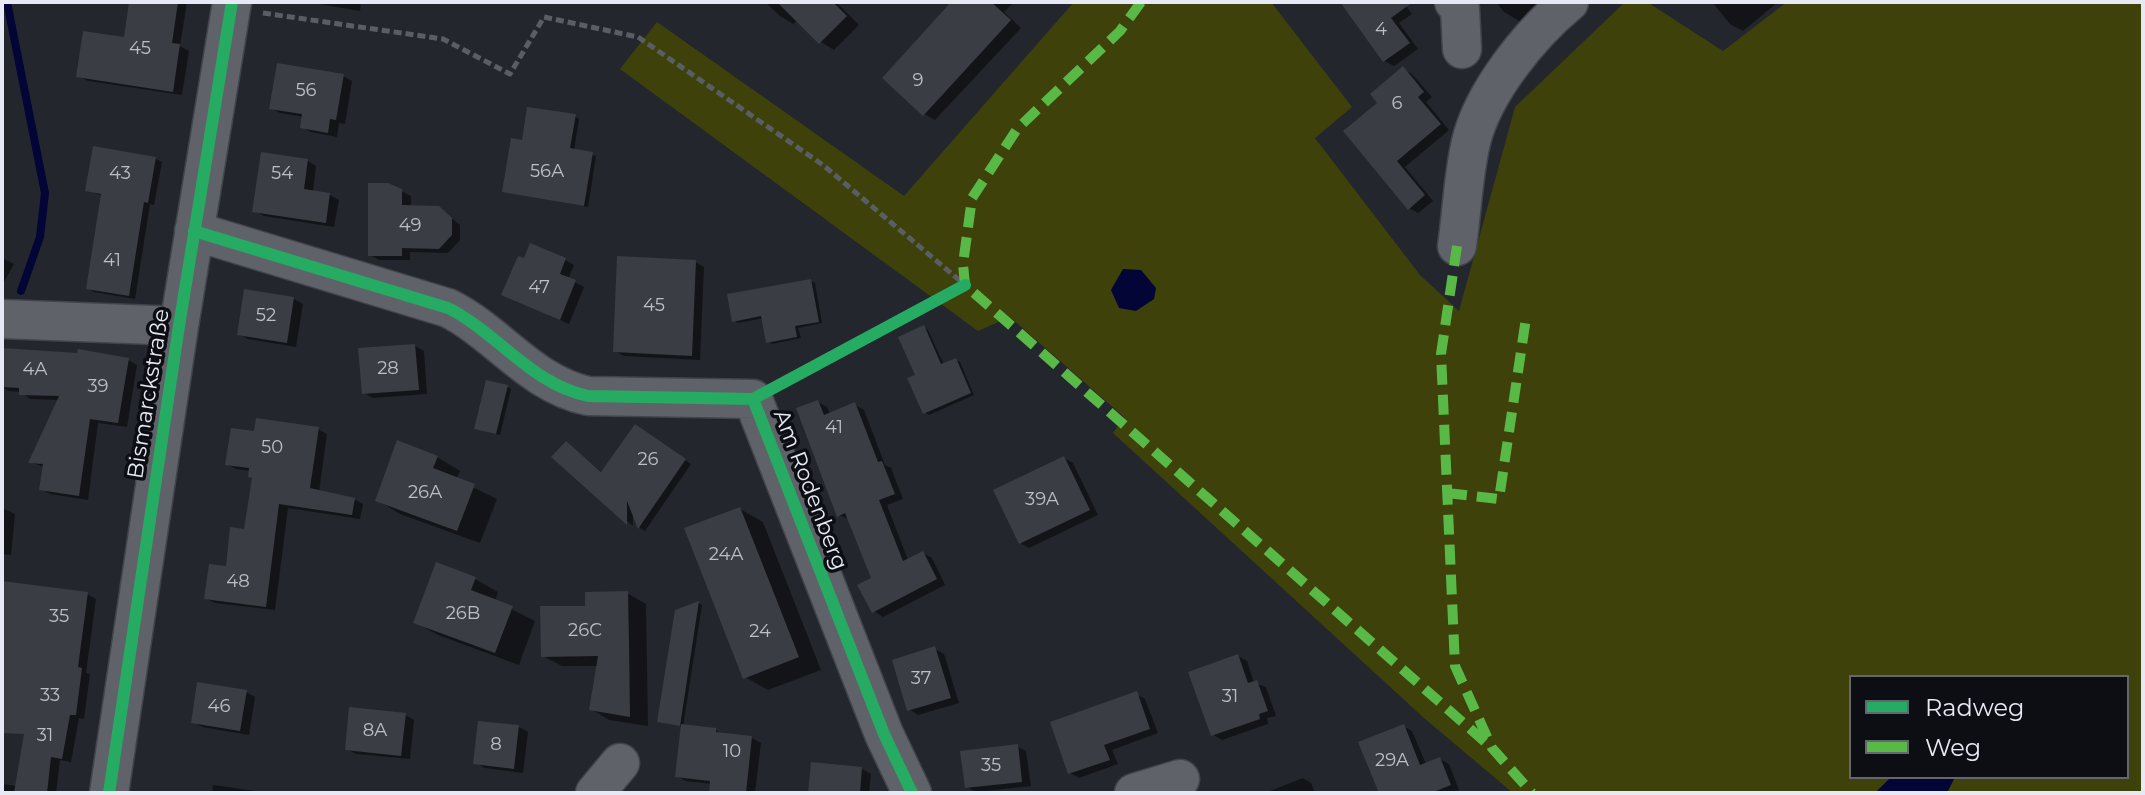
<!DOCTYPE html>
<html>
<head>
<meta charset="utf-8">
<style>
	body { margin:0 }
	#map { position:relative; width:2145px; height:795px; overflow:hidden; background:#24262e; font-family:Montserrat,sans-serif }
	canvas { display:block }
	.frame { position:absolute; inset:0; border:4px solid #e7eaf4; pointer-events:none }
	.legend { position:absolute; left:1849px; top:675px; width:280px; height:104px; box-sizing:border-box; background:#0c0e14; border:2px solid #64666e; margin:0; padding:10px 14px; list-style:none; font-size:24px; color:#e7eaf4 }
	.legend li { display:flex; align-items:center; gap:16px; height:40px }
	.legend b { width:40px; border:2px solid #64666e }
</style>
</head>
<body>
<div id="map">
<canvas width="2145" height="795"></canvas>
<div class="frame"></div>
<ul class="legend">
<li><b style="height:10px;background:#26ab63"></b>Radweg</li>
<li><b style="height:10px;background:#58b947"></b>Weg</li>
</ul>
</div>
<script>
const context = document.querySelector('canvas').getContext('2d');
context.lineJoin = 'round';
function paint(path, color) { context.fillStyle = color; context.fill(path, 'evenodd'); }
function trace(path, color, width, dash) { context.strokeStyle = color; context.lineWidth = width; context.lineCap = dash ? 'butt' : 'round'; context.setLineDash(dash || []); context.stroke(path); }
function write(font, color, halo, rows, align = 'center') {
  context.font = font + ' Montserrat,sans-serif'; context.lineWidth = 7; context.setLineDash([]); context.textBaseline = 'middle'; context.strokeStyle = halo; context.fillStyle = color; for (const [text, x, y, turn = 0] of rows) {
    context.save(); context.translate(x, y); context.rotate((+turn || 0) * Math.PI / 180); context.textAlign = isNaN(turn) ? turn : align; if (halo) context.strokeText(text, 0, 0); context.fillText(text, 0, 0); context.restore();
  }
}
const green = new Path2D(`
	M1074,2H1271L1352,107L1315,138L1420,275L1459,311L1515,107L1625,2H1647L1723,51L1787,2H2143V793H1513L1424,718L1113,433L1124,417L1010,317L978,331L620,69L657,22L904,196ZM1851,677H2127V777H1851Z`);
const water = new Path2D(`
	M1123,269L1141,270L1156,288L1154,299L1136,311L1119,308L1111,290Z
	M1891,777H1955L1947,793H1875Z`);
const shadow = new Path2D(`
	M131,2H187L180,46L189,51L182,95L88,81L79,76L125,39Z
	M307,2H361L360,11Z
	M765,2H836L859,25L834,50L821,42L798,20L793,24L780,16Z
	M955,2H1014L1004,12L1021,28L935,120L924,114Z
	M1359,2H1403L1412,14L1399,23L1418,49L1394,66L1385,61Z
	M1496,2H1543L1521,22L1504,12Z
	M1712,2H1778L1743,31L1730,24Z
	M1404,69L1412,74L1432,97L1426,102L1449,130L1405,167L1433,201L1418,213L1409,208L1379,103Z
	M343,76L352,81L345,124L339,123L337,137L311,132L302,127L304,117L280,113L271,108Z
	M575,116L579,119L574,151L596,156L588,207L504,191L523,142Z
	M156,159L162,162L154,205L150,204L135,299L94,292L88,288L103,196L87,190Z
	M308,161L316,166L313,192L330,195L339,200L334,227L264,216L255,211Z
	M401,191L411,196V207L439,208L460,225V240L448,253L410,252V260H379L370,255Z
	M2,258L14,264L4,282L2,281Z
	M565,260L574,265L568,279L584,287L569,324L513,299Z
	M695,262L704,267L700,360L624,356L615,351Z
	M811,281L815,283L822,323L798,328L801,338L772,344L768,341L764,318L738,323L734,320Z
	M246,291L294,299L303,304L296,347L248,339L239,334Z
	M924,327L928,330L944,365L956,360L960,362L974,395L929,415L925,412L917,376Z
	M415,346L424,351L427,394L373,398L364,393Z
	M2,350L128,360L137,365L127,427L98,423L88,500L50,494L41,489L44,467L30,462L59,400L30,399L21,392L9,391L2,387Z
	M507,387L511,389L500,435L480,430Z
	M818,402L827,407L830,414L855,405L864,410L885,465L891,468L903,499L887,505L908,560L923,553L932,558L945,585L883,617L874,611L873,579L850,520L839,515Z
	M318,429L327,434L319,492L354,499L363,504L360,519L288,508L275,610L215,603L206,598L227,568L245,531L254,479L251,471L236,469L227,464L256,434Z
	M642,430L691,464L645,531L640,528L633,510V526L554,457L567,443L603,473Z
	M437,457L460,471L456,479L497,499L480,543L400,514L377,500Z
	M1064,458L1073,463L1098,515L1029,548L1020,543Z
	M2,508L15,514L11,555L2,554Z
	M740,509L763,522L821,670L768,690L745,677Z
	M475,579L498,592L495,601L535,621L519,665L438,635L415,622Z
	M627,593L646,604L648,726L609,720L591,709L598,666H562L543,656L587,608Z
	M87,594L96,599L86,673L90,674L84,719L79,718L71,762L60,760L56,793H2V784L17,786L30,711L2,675V616Z
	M699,603L702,605L683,727L715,730L724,735L752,738L761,743L755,793H715L712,784L686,781L677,776L683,726L663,723L677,612Z
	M935,649L944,654L959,703L918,715L909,709Z
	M1238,656L1247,661L1254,683L1266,687L1276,716L1267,718L1268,724L1222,740L1213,735Z
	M246,692L255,697L249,735L202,727L193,722Z
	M1136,694L1145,699L1158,733L1112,750L1118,764L1079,778L1070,773Z
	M405,715L414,720L410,759L356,754L347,749Z
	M1403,726L1412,731L1426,764L1440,759L1449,764L1459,790L1451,793H1381Z
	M519,727L528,732L523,773L485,768L476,763Z
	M1017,746L1026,751L1031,786L976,792L967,787Z
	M862,769L871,774L869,793H810Z
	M1303,778L1311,783L1315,793H1265Z
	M213,785L270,793H212Z`);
const stream = new Path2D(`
	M7,2L45,193L40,237L21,291`);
const building = new Path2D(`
	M129,2H178L172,43L180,44L173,92L76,77L83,31L124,37Z
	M777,2H833L847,16L819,44Z
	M951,2H991L1011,20L923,116L882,78Z
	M1340,2H1413L1391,18L1410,43L1383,62Z
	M277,63L344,74L336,120L330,119L328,133L300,128L302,114L269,109Z
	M1403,66L1424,92L1418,97L1441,124L1397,161L1425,195L1408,210L1343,131L1377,103L1370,94Z
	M527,107L576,114L570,148L593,152L584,206L502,192L511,138L522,140Z
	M93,146L156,157L148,203L144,202L129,296L86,289L101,194L85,191Z
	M261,152L308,159L304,189L330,193L326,223L252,212Z
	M368,183H388L402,189V205L439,206L452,218V235L439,249L402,248V256H368Z
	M530,243L566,258L560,274L576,280L560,320L501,295L518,256L524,258Z
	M617,256L696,260L692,356L613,352Z
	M811,279L819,322L795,326L797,337L766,343L761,316L732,322L727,294Z
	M244,289L294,297L287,343L237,335Z
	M924,325L941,364L956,358L971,393L923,414L907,378L915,375L898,337Z
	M415,344L419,390L362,394L358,348Z
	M2,348L77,353L78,349L129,358L118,423L90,419L79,496L39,490L43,464L28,463L59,396L19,395V388L2,387Z
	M486,380L508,385L496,434L474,429Z
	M818,400L824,415L855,402L878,462L882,461L895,494L879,500L903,561L923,551L937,579L872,613L857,585L871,578L845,513L837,517L796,408Z
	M256,418L319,427L310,488L355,498L352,515L279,504L266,607L204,599L209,564L226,566L230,527L244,529L252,478L248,477L249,468L225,465L231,428L254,431Z
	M635,424L686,459L638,529L627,501V525L551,457L566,441L601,472Z
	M397,440L438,456L433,468L475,484L457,531L375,501Z
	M1064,456L1090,510L1019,544L993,490Z
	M740,507L799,657L743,679L684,528Z
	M436,562L476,577L471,590L513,606L495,653L413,623Z
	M2,581L88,592L78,667L82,668L76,715H70L62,759L51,757L47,793H14L24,734L2,733Z
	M628,591L629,644L630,717L589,710L598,656L541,657L540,606H585V592Z
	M699,601L680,726L657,722L675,610Z
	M935,646L951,698L907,711L892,660Z
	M1238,654L1248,683L1257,680L1268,711L1259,714L1260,719L1211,736L1188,672Z
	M197,682L247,690L240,731L191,723Z
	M1137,691L1150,729L1104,745L1110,760L1068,774L1050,722Z
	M349,707L406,713L401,756L345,750Z
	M478,721L519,725L514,769L473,764Z
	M681,724L716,728V732L752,736L746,793H709L710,781L675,777Z
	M1404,724L1420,765L1440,757L1451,785L1431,793H1379L1358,742Z
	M1018,744L1022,782L965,788L960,751Z
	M811,762L862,767L860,793H808Z`);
const path = new Path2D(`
	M263,13L443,39L510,74L544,17L638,37L823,165L965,285`);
const minor = new Path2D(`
	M1454,2L1460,9L1462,49
	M194,231L448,308C498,333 531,384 588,396L753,399L884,734L912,793
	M1457,246C1462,212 1463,176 1471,142C1483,92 1530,34 1569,2
	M2,319L179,326
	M109,793L179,326L232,2
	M595,793L620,763
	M1134,793L1180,779`);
const quiet = new Path2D(`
	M1141,2L1120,31L1017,129L972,198L963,264L965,285L1492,748
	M1457,246L1441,354L1455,666L1492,748L1532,793
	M1447,493L1499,499L1526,318`);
const cycleway = new Path2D(`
	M194,231L448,308C498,333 531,384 588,396L753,399L965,285
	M753,399L884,734L912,793
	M109,793L179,326L232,2`);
const numberNames = [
	["4",1381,30],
	["45",140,49],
	["9",918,81],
	["56",306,91],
	["6",1397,104],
	["56A",547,172],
	["43",120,174],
	["54",282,174],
	["49",410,226],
	["41",112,261],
	["47",539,288],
	["45",654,306],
	["52",266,316],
	["28",388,369],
	["4A",35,370],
	["39",98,387],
	["41",834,428],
	["50",272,448],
	["26",648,460],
	["26A",425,493],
	["39A",1042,500],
	["24A",726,555],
	["48",238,582],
	["26B",463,614],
	["35",59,617],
	["26C",585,631],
	["24",760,632],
	["37",921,679],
	["33",50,696],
	["31",1230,697],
	["46",219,707],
	["8A",375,731],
	["31",45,736],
	["8",496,745],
	["10",732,752],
	["29A",1392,761],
	["35",991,766]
];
const streetNames = [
	["Bismarckstraße",149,394,-81],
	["Am Rodenberg",810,490,69]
];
paint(green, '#3e410a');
paint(water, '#030536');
paint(shadow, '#0007');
trace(stream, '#030536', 8);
paint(building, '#3b3d44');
trace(minor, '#41444a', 41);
trace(path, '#5b5d64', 5, [8, 4]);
trace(minor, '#606269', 38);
trace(quiet, '#58b947', 10, [20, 10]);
trace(cycleway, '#26ab63', 12);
write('18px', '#bcbfc8', null, numberNames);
write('22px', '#e7eaf4', '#0c0e14', streetNames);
</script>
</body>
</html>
